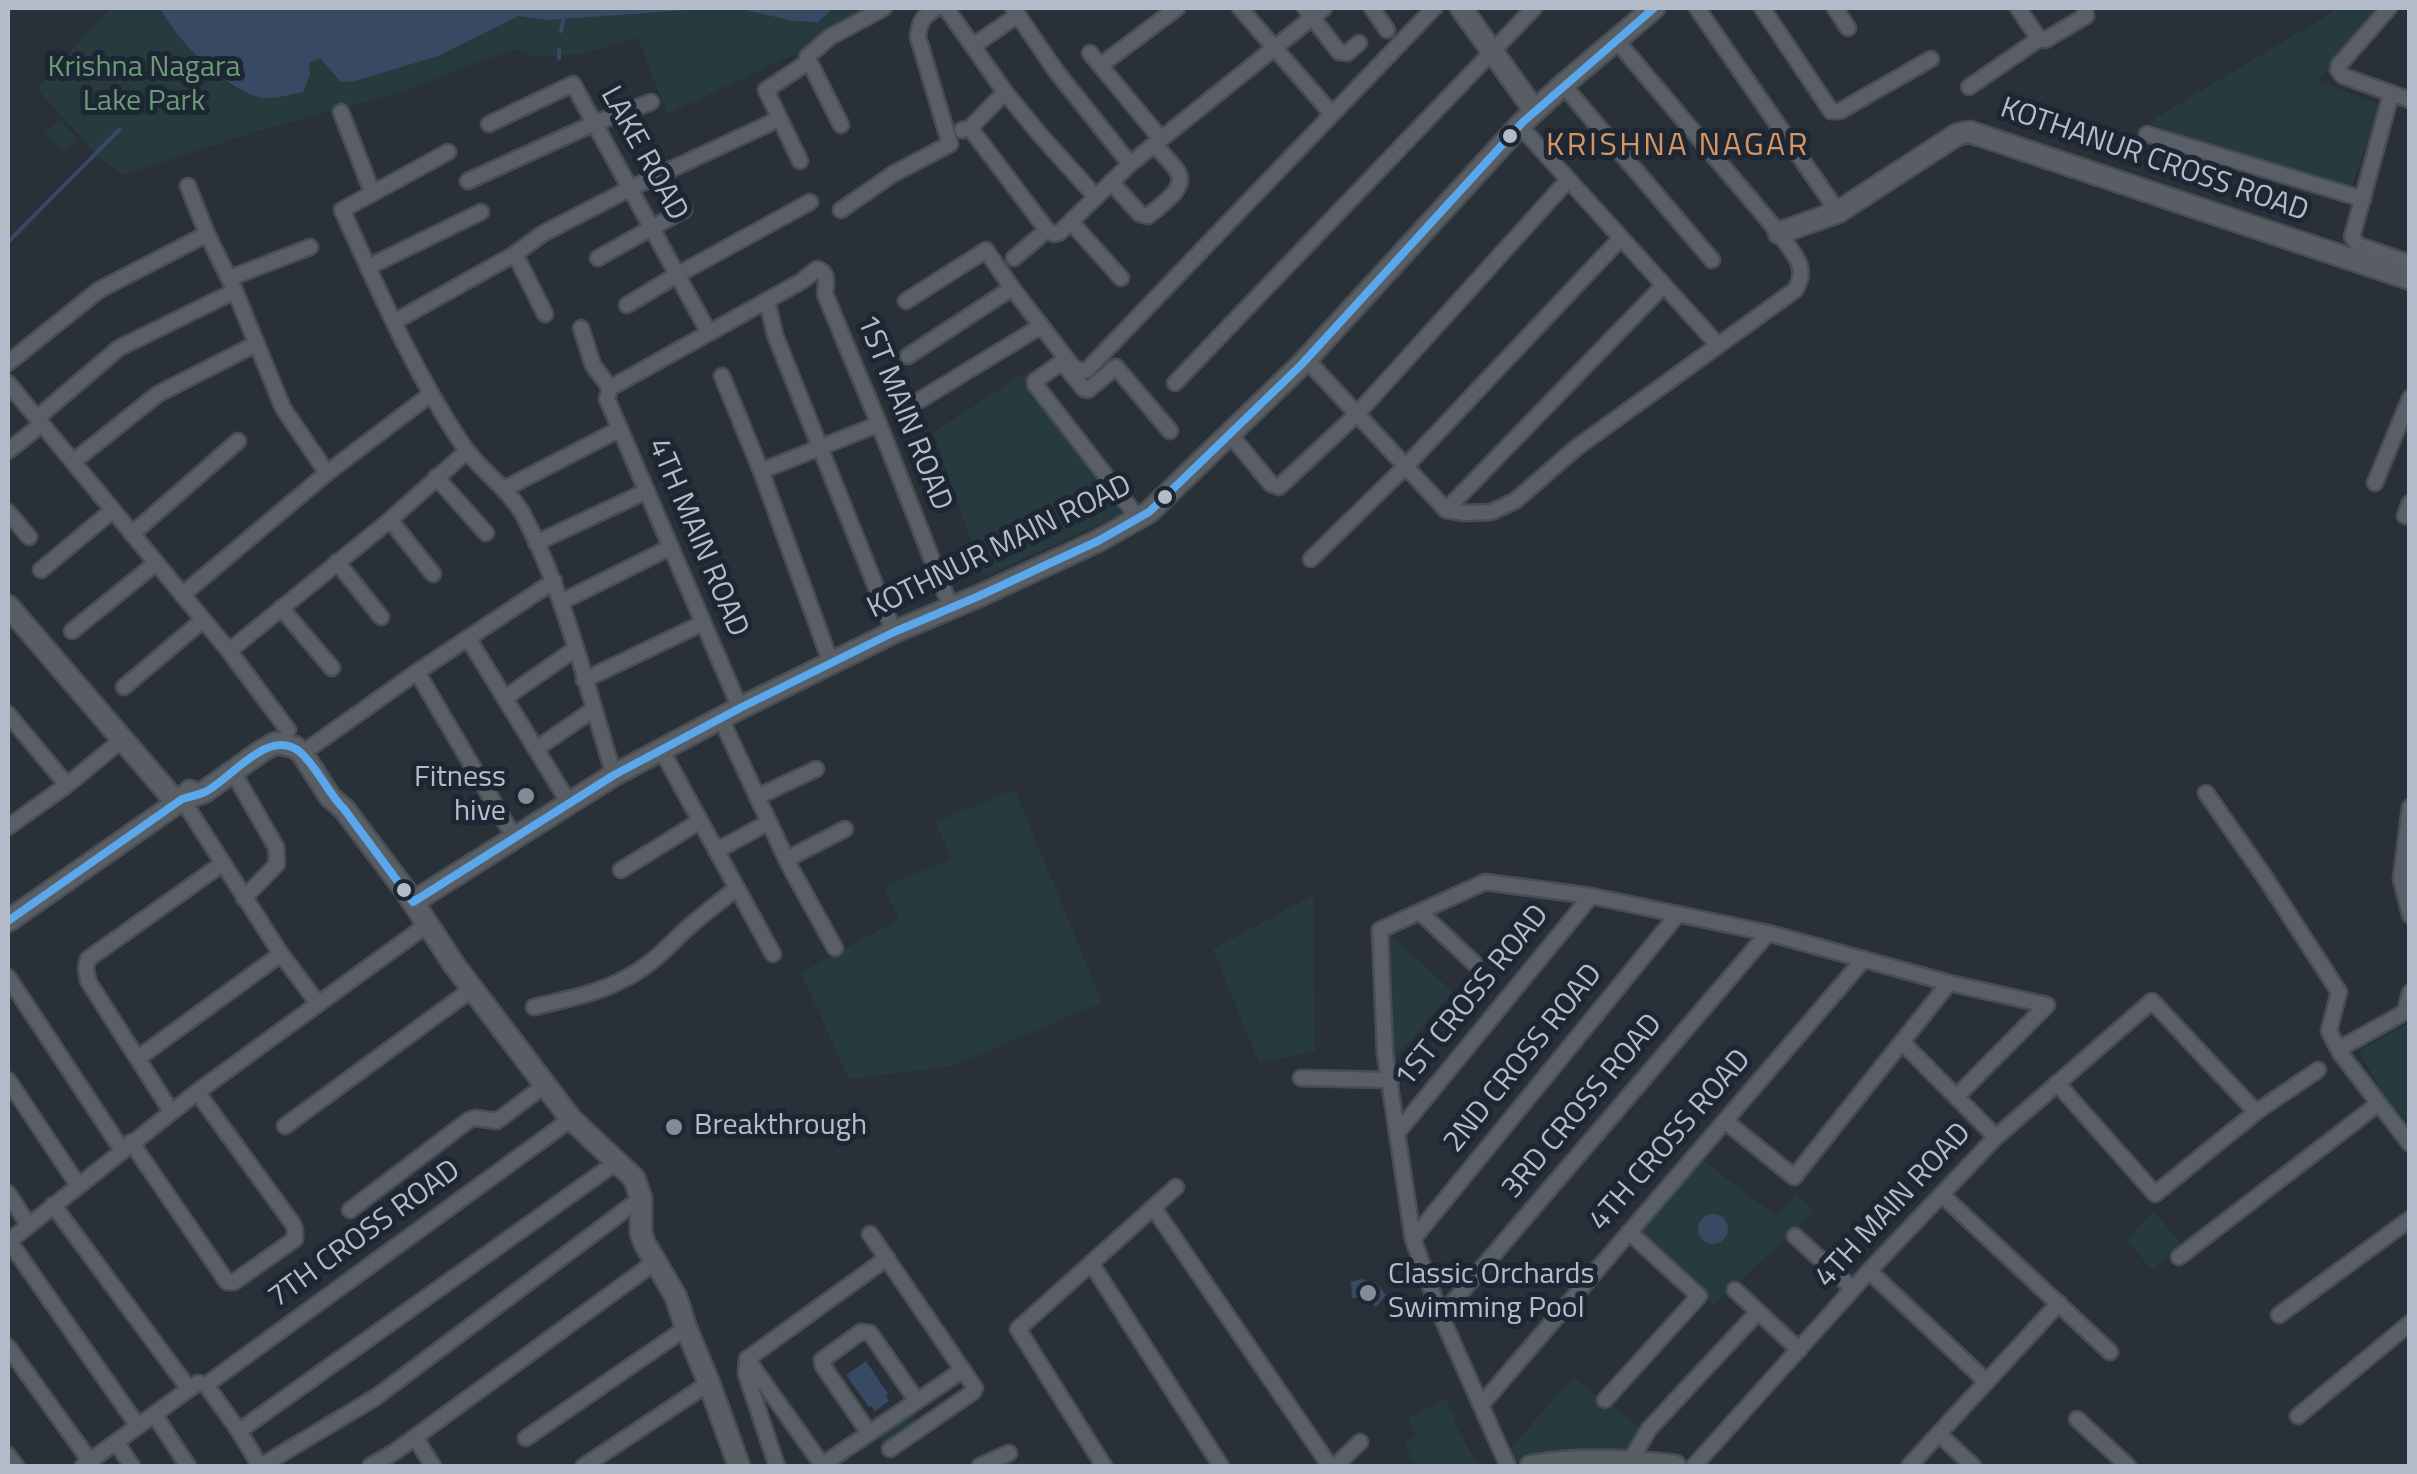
<!DOCTYPE html>
<html>
<head>
<meta charset="utf-8">
<style>
	body { margin:0 }
	#map { position:relative; width:2417px; height:1474px; overflow:hidden; background:#2a3038; font-family:"Titillium Web",sans-serif }
	canvas { display:block }
	.frame { position:absolute; inset:0; border:10px solid #b4bcc9; pointer-events:none }
</style>
</head>
<body>
<div id="map">
<canvas width="2417" height="1474"></canvas>
<div class="frame"></div>
</div>
<script>
const context = document.querySelector('canvas').getContext('2d');
context.lineJoin = 'round';
function paint(path, color) { context.fillStyle = color; context.fill(path, 'evenodd'); }
function trace(path, color, width, dash) { context.strokeStyle = color; context.lineWidth = width; context.lineCap = dash ? 'butt' : 'round'; context.setLineDash(dash || []); context.stroke(path); }
function write(font, color, halo, rows, align = 'center') {
  context.font = font + ' "Titillium Web",sans-serif'; context.lineWidth = 10; context.setLineDash([]); context.textBaseline = 'middle'; context.strokeStyle = halo; context.fillStyle = color; for (const [text, x, y, turn = 0] of rows) {
    context.save(); context.translate(x, y); context.rotate((+turn || 0) * Math.PI / 180); context.textAlign = isNaN(turn) ? turn : align; if (halo) context.strokeText(text, 0, 0); context.fillText(text, 0, 0); context.restore();
  }
}
const green = new Path2D(`
	M110,8H876L808,48L667,114L638,38L581,54L537,57L513,49L400,92L255,132L123,175L101,159L37,89Z
	M2339,8H2382L2317,81L2381,105L2350,190L2147,123Z
	M59,119L78,139L64,153L45,133Z
	M1024,373L1122,514L984,577L933,433Z
	M1015,790L1102,1002L953,1066L849,1079L801,973L899,919L884,887L952,859L935,822Z
	M1313,895L1315,1051L1259,1063L1213,949Z
	M1389,934L1453,992L1392,1062Z
	M2409,1022V1124L2383,1093L2359,1051Z
	M1703,1160L1777,1217L1796,1194L1815,1211L1714,1305L1640,1232Z
	M2154,1211L2181,1244L2152,1270L2127,1240Z
	M1573,1377L1642,1429L1627,1457L1538,1459L1515,1463L1510,1449Z
	M1446,1399L1455,1416L1452,1418L1478,1466H1416L1404,1443L1417,1436L1408,1418Z
	M911,1412L918,1423L884,1446L876,1435Z`);
const water = new Path2D(`
	M161,8H715L547,20L519,16L438,56L355,81L341,82L320,58L309,63L310,75L303,92C292,94 276,99 264,98C231,94 173,38 161,8Z
	M737,8H833L818,22L793,21Z
	M1698 1229a15 15 0 1 1 30 0a15 15 0 1 1-30 0Z
	M1361,1279L1376,1283L1386,1295L1376,1307L1365,1298H1352L1351,1282Z
	M866,1361L888,1394L886,1396L889,1401L875,1411L871,1406L869,1407L846,1375Z`);
const stream = new Path2D(`
	M561,31L563,20
	M559,58V50
	M8,242L120,129`);
const street = new Path2D(`
	M946,8L1005,92L1041,136L1096,197
	M1013,8L1056,71L1130,164
	M1240,8L1332,114
	M1305,8L1339,52L1347,53L1359,43
	M1372,8L1387,30
	M1697,8L1838,212
	M1762,8L1831,111H1840L1931,59
	M1835,8L1848,28
	M2018,8L2039,39
	M2389,8L2339,65L2338,70L2343,76L2410,100
	M974,45L1018,15
	M1090,53L1161,139
	M1101,65L1177,8
	M1563,85L1712,260
	M1969,87L2039,39L2045,40L2086,16L2085,8
	M2391,94L2352,237L2358,245L2410,263
	M341,112L372,192
	M489,124L573,84L709,333
	M841,125L807,57L830,37L884,8
	M1520,126L1718,345
	M970,128L1047,230L1054,234L1059,233L1130,164L1324,8
	M962,130L970,128L1005,92
	M2147,134L2363,199
	M448,152L342,210C379,291 414,373 464,447C482,472 509,489 524,516C566,597 587,689 614,775
	M800,161L766,90L808,62
	M468,181L595,123L651,102
	M1111,182L1140,214L1148,216C1160,205 1189,188 1177,171C1171,161 1161,154 1155,144
	M841,210L893,174L950,144L918,37C919,21 924,16 936,8
	M1071,222L1121,278
	M515,254L545,314
	M598,258L684,210
	M1014,258L1047,230
	M368,267L481,212
	M230,278L310,247
	M767,300L775,335L894,632
	M906,301L986,250L1012,288L1073,367L1080,371L1087,370L1434,8
	M627,305L677,275L810,202
	M394,322L515,254L542,234L631,188L779,119
	M581,328L593,365L610,388
	M908,356L1012,288
	M1306,359L1446,510L1465,513L1491,512L1515,501L1576,448L1795,290C1810,267 1792,252 1779,233L1616,40
	M8,363L99,290L207,234
	M722,376L761,471L831,663
	M8,383L229,651L288,730
	M1175,383L1534,8
	M610,388L802,281L817,269C829,273 826,283 825,294L879,424L951,608
	M610,388L607,399L740,708
	M920,400L1041,326
	M37,418L119,348L235,291
	M1229,433L1271,484L1279,487L1357,414L1568,180
	M8,451L42,424
	M74,461L158,394L256,344
	M761,471L879,424
	M327,473L431,394
	M436,477L486,533
	M2375,483L2410,398
	M504,489L620,429
	M1446,510L1664,285
	M8,512L29,537
	M2405,516L2410,503
	M1139,519L1035,384V381L1062,362L1084,389L1088,390L1116,367L1170,431
	M390,520L433,574
	M132,534L238,441
	M536,543L647,491
	M1311,559L1406,466L1621,238
	M337,562L381,617
	M41,570L113,510
	M182,595L327,473L283,408L235,291L207,234L188,186
	M561,602L671,547
	M281,608L332,668
	M72,631L156,563
	M468,638L569,803
	M229,651L390,520L467,451
	M417,672L514,837
	M584,680L703,623
	M124,687L203,620
	M505,698L575,649
	M8,714L67,785
	M721,719L769,822
	M311,747L417,672L554,581
	M536,749L594,709
	M662,751L773,954
	M233,772L276,847L277,864L244,898
	M2206,793L2264,876L2339,992L2329,1031L2341,1054L2410,1144
	M757,797L816,769
	M182,799L281,954L317,1002
	M2410,807L2401,879L2410,915
	M8,827L67,785L123,739
	M716,851L769,822L789,865L835,948
	M787,859L845,829
	M621,870L700,821
	M1421,913L1474,963
	M8,977L122,1150
	M534,1007C562,1000 592,995 618,982C646,969 660,955 681,934C698,918 718,903 737,888
	M1903,1043L1996,1137
	M2339,1049L2405,1012L2410,993
	M138,1058L281,954
	M1301,1078L1391,1080
	M8,1080L78,1185
	M2057,1083L2155,1194L2256,1112L2318,1070
	M1956,1097L2047,1005
	M171,1111L88,981L86,968L88,959L222,864
	M1725,1121L1794,1177L1949,983
	M285,1126L472,989
	M1397,1133L1591,896
	M131,1142L227,1282H234L295,1239V1230L293,1224L197,1092
	M8,1193L29,1226
	M1942,1195L2110,1352
	M53,1205L189,1389
	M1153,1207L1330,1466
	M350,1210L469,1120L475,1118L497,1121L545,1085
	M870,1234L975,1388L973,1392L890,1449
	M1795,1236L1853,1289
	M1413,1239L1678,914
	M9,1241L138,1426
	M8,1242L197,1092L428,924
	M2179,1257L2378,1104
	M1091,1263L1221,1466
	M1869,1271L1987,1382
	M1735,1290L1799,1350
	M2279,1315L2410,1219
	M1441,1316L1768,933
	M8,1347L90,1461
	M747,1359L818,1459L823,1463L828,1461L963,1370
	M206,1385L239,1431L260,1466
	M1605,1400L1699,1296L1629,1232
	M1481,1405L1864,959
	M154,1414L188,1466
	M2298,1416L2410,1323
	M2077,1419L2128,1466
	M239,1431L618,1161
	M869,1433L823,1366L822,1360L861,1332L870,1333L917,1401
	M1940,1435L1973,1466
	M415,1437L433,1466
	M526,1438L686,1328
	M116,1442L132,1466
	M8,1455L16,1466
	M1624,1465L1635,1453L1649,1429L1758,1312
	M83,1466L189,1389L198,1383L206,1385L571,1119
	M261,1466L376,1397L641,1198
	M370,1466L396,1451L655,1262
	M584,1466L709,1383
	M777,1466L746,1374L747,1359L887,1258
	M980,1466L1009,1453
	M1104,1466L1018,1329L1176,1187
	M1335,1466L1360,1442
	M1508,1466L1441,1316L1413,1239L1385,1053L1380,930L1485,882L1591,896L1768,933L1949,983L2047,1005
	M1694,1466L1869,1271L1996,1137L2152,1001L2256,1112
	M1909,1466L2059,1303`);
const secondary = new Path2D(`
	M1461,8L1535,111
	M1779,233L1838,212L1958,134L1970,132L2410,279
	M8,606L177,803
	M182,799L204,792L263,750L276,743L295,747L302,753L330,797L344,809L405,890L455,966L571,1119L634,1178L641,1198V1233L645,1244L676,1297L686,1328L709,1383L739,1466
	M413,902L614,775L740,708L894,632L979,596L1098,541L1149,512L1302,364L1523,122L1563,85L1654,8
	M8,921L177,803L190,791
	M1531,1466C1579,1458 1627,1460 1675,1466`);
const bus1 = new Path2D(`
	M413,902L614,775L740,708L894,632L979,596L1098,541L1149,512L1302,364L1523,122L1654,8
	M8,921L182,799C189,797 198,795 205,792C231,779 269,726 300,752C318,768 327,792 344,809L413,902`);
const markers = [
	[1510,136,9,"#b4bcc9"],
	[1165,497,9,"#b4bcc9"],
	[526,796,10,"#848b96"],
	[404,890,9,"#b4bcc9"],
	[674,1127,10,"#848b96"],
	[1368,1293,10,"#848b96"]
];
const parkNames = [
	["Krishna Nagara",144,69],
	["Lake Park",144,103]
];
const streetNames = [
	["LAKE ROAD",643,154,61],
	["KOTHANUR CROSS ROAD",2154,161,19],
	["1ST MAIN ROAD",903,413,68],
	["4TH MAIN ROAD",697,538,67],
	["KOTHNUR MAIN ROAD",1000,548,-26],
	["1ST CROSS ROAD",1473,997,-51],
	["2ND CROSS ROAD",1524,1059,-51],
	["3RD CROSS ROAD",1583,1107,-50],
	["4TH CROSS ROAD",1671,1141,-49],
	["4TH MAIN ROAD",1894,1206,-47],
	["7TH CROSS ROAD",365,1235,-36]
];
const poiNames = [
	["Fitness",506,779,"right"],
	["hive",506,813,"right"],
	["Breakthrough",694,1127],
	["Classic Orchards",1388,1276],
	["Swimming Pool",1388,1310]
];
const neighbourhoodNames = [
	["KRISHNA NAGAR",1678,147]
];
paint(green, '#273a3e');
paint(water, '#384963');
trace(stream, '#384963', 4);
trace(street, '#484c53', 19);
trace(secondary, '#484c53', 25);
trace(street, '#5a5e66', 14);
trace(secondary, '#595d64', 20);
trace(bus1, '#5aa8eb', 8);
for (const [x, y, r, color] of markers) { const dot = new Path2D(); dot.arc(x, y, r, 0, 2 * Math.PI); context.fillStyle = color; context.fill(dot); trace(dot, '#1d2633', 4); }
write('30px', '#6b9a76', '#1d2633', parkNames);
write('30px', '#b4bcc9', '#1d2633', streetNames);
write('30px', '#b4bcc9', '#1d2633', poiNames, 'left');
context.letterSpacing = '2.5px';
write('32px', '#d59563', '#1d2633', neighbourhoodNames);
context.letterSpacing = '0px';
</script>
</body>
</html>
